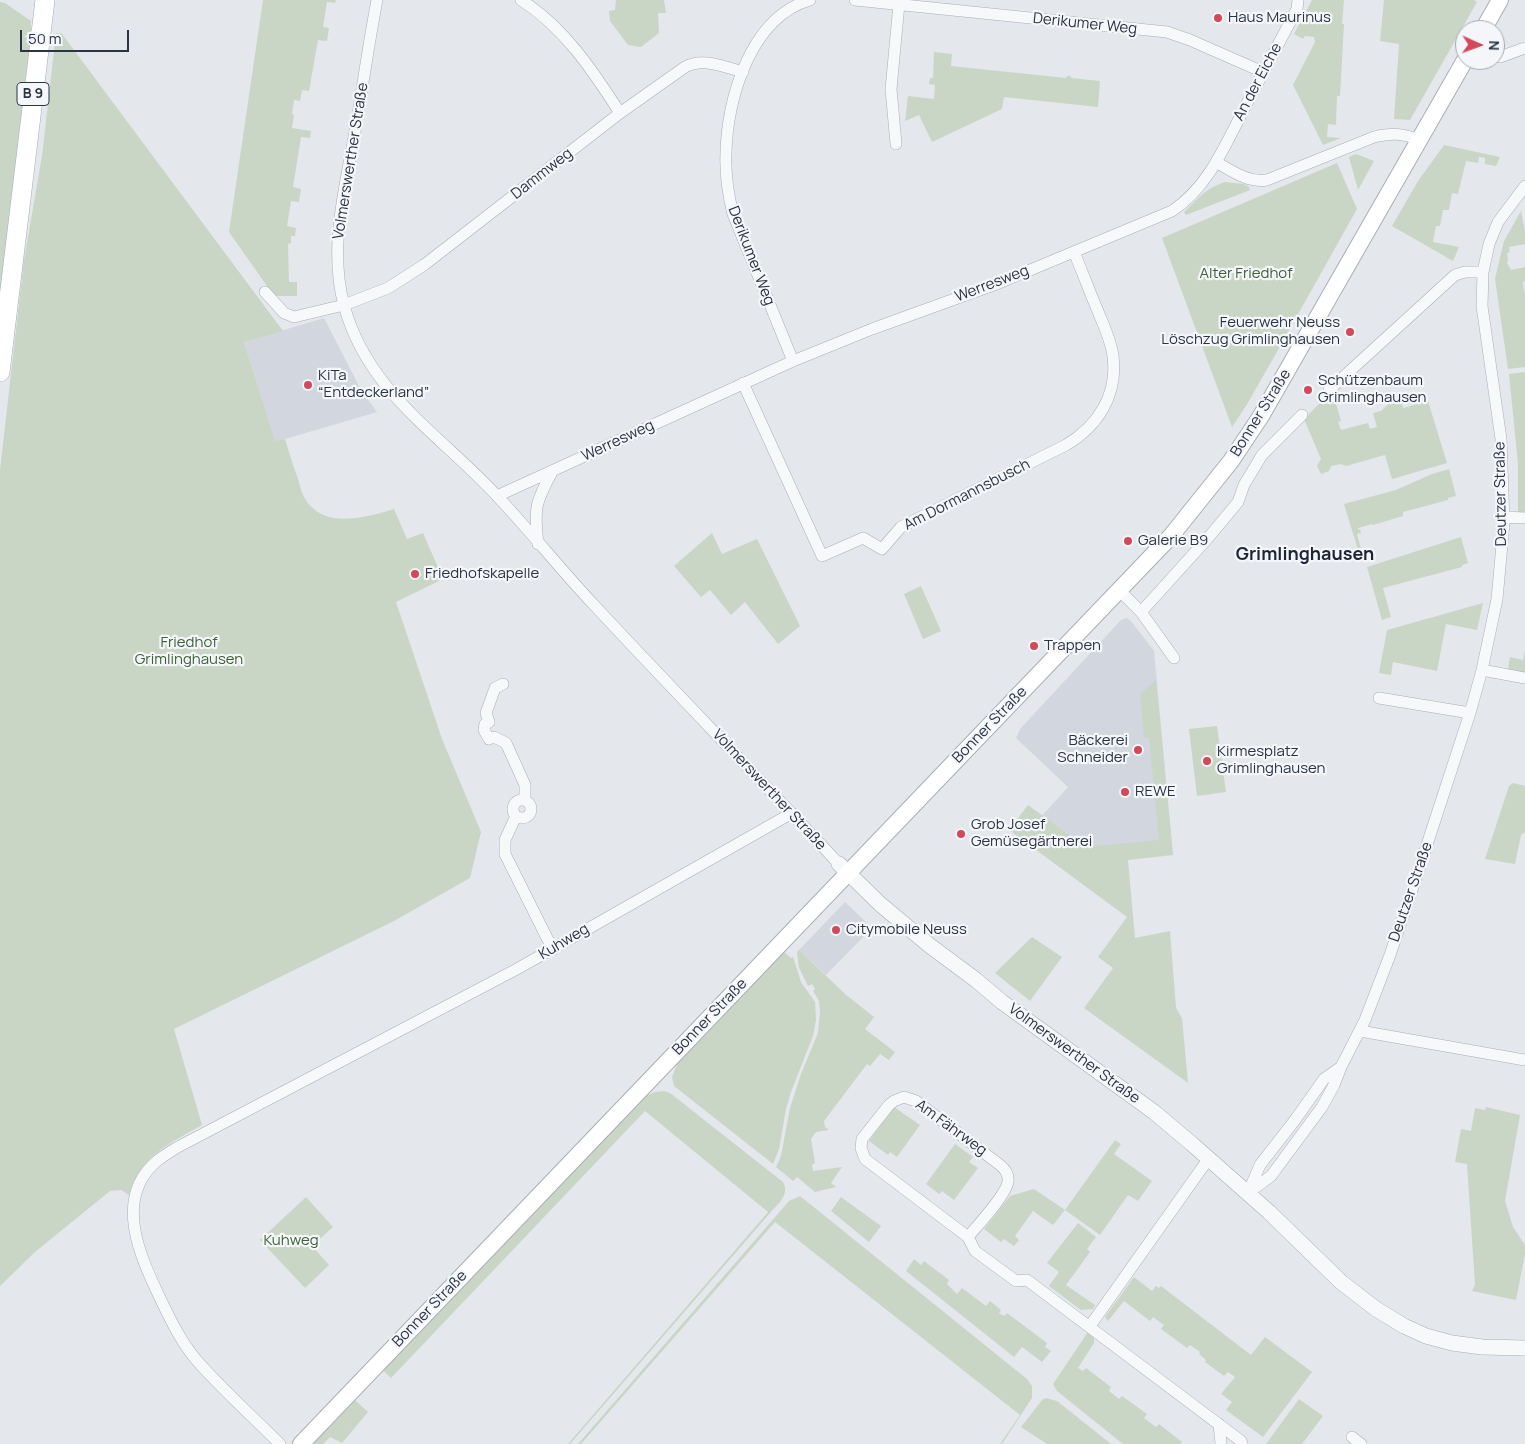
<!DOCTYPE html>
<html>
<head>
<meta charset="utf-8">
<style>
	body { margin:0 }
	#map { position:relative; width:1525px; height:1444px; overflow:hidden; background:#e4e7ec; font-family:Manrope,sans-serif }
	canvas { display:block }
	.north { position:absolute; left:1455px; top:20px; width:50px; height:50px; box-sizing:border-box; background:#f4f6f9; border:1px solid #a4a8b1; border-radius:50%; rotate:92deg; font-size:14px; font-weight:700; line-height:20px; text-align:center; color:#2b3445 }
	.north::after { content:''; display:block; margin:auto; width:18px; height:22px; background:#d1495b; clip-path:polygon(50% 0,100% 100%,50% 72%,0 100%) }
	.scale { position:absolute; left:20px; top:30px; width:109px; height:22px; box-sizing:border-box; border:2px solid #2b3445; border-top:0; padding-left:6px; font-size:15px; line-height:18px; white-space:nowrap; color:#2b3445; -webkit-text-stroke:4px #f4f6f9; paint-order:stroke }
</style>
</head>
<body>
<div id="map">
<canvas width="1525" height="1444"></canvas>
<div class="north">N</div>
<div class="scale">50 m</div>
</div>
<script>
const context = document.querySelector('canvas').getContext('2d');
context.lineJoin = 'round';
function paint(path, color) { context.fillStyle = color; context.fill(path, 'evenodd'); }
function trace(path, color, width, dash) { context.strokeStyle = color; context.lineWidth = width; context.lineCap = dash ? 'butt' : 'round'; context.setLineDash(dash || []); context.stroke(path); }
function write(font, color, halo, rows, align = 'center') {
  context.font = font + ' Manrope,sans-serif'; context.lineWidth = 4.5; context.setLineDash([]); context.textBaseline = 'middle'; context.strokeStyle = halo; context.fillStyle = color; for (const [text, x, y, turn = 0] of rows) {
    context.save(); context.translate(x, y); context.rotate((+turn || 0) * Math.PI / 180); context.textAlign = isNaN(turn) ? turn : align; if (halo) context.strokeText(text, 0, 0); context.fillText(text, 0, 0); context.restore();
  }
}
const built = new Path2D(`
	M324,318L361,390L377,412L275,442L244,342Z
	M1127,618L1131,621L1154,651L1173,855L1085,847L1042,816L1068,787L1016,738L1020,729L1121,620Z
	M845,902L872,928L826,975L799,950Z`);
const green = new Path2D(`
	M263,0H336L335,3L327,2L323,27L329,28L327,41L318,40L309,91L302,90L300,101L294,100L292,114L294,115L292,128L311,131L310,138L301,137L293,187L301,189L299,202L291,201L287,226L296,228L295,236H291V243L288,244L289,282H297V296H274L229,232Z
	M616,0H664L666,13H658L659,33L641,47L628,45L610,21L609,11L615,10Z
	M1312,0H1344L1342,24H1344L1340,96H1337L1336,125L1328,124L1327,137L1341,138L1323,145L1293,85L1315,42L1314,37L1305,36L1303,39L1294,34Z
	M1384,0H1474L1477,2L1410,120L1394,119L1399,44L1380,41Z
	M0,2L5,3L31,21V34L0,293Z
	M56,33L62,34L283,331L244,342L275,441L285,439C289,452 293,466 298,479C300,485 301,492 304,497C322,530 365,518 394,509L407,539L423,533L443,579L396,602L442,739L481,832L470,878L394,921L174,1029L202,1125C169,1144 140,1156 129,1195L121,1190L110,1191L35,1252L0,1286V470L24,260L42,156Z
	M934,52L952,54L951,66L1066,78L1067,76H1071V78L1100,81L1098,107L1004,97L1002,109L932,142L919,115L905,121L908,96L934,99L935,85L929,84L930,78H933Z
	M1444,145L1500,157L1496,166L1485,164V158L1479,157L1478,163L1466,161L1458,194L1452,193L1449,210H1443L1440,226H1436L1433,242L1459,247L1453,261L1392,226L1418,181Z
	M1356,154L1374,161L1358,190L1349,157Z
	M1337,163L1357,209L1278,350L1246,406L1232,427L1162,238Z
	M1225,182L1244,184L1249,187L1250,190L1186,215L1184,212C1199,198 1204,189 1225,182Z
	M1521,211L1525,232V244L1509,247L1510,252L1507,253L1508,260L1507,263L1511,270L1525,267V281L1523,282L1525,295V367L1508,369L1495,279L1504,241Z
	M1525,372V512H1518V464L1509,374Z
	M1330,393L1335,400L1341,421L1338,422L1341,430L1368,423L1370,429L1377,427L1373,413L1381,411L1400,394L1403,408L1428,401L1447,463L1392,479L1385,455L1346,466L1341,464L1331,466L1329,471L1321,474L1317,466L1321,459L1304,419Z
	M1449,469L1456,496L1448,498V500L1403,512V516L1373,525L1372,524L1358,528V530L1360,529L1361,533L1357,534L1361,549L1358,550L1344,504L1396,490L1432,474Z
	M712,533L722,554L757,539L800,626L778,644L745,602L731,615L710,590L701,597L674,566Z
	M1461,537L1468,563L1462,565V567L1383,588L1391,617L1382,620L1367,567Z
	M921,586L941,631L923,639L904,594Z
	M1483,603L1477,630L1446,624L1437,671L1393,662L1391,675L1379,673L1387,630Z
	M1525,651V673L1508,669L1510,657L1523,660Z
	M1156,680L1173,855L1128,860L1135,938L1170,931L1176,1008L1182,1018L1188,1083L1084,1008L1113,968L1098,957L1127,917L1009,830L1028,805L1085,847L1159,840L1149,738H1144L1140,694Z
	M1217,726L1226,792L1197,796L1189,729Z
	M1513,783L1525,786V832L1521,835L1515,864L1485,859L1509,786Z
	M1032,937L1062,957L1030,1001L995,973Z
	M799,950L845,994L874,1017L865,1029L895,1052L889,1060L880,1054L870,1066L867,1064L824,1121L825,1127L829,1130L816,1132L811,1139L815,1163L812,1165L813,1171L842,1167L831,1183L836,1187L815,1192L797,1177L793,1181L776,1167L781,1156L790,1108L801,1074L818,1033L820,1012L819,1001L813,991L815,989L812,984L808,986L799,968L797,952Z
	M784,952L791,958L793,957L801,982L815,1002L816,1020L813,1036L791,1092L786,1109L779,1149L773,1164L674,1086L672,1077L678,1062Z
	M664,1091L670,1093L783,1182C790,1195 778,1204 770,1213L570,1444H568L768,1212L645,1111L391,1378L383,1370L645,1096L656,1092Z
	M894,1107L920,1125L897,1157L890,1152L888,1155L869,1141Z
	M1486,1107L1520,1115L1505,1201L1513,1227L1525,1245V1254L1516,1300L1472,1291L1475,1285L1467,1164L1455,1162L1461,1129L1471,1131L1475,1108L1485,1110Z
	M1115,1140L1121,1144L1114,1154L1152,1181L1138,1201L1128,1195L1100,1235L1065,1210L1053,1225L1033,1211L1015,1236L1019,1240L1014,1246L1004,1239L1001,1242L984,1229L1010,1196L1034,1189L1065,1210Z
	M955,1144L973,1157L969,1162L978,1168L954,1200L942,1191L939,1194L926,1184Z
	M800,1196L1027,1379L1032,1386V1398L1002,1444H1000L1020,1415L775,1222L581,1444H578L789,1201Z
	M306,1197L333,1227L312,1246L329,1265L305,1288L260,1240Z
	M841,1197L881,1226L869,1242L831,1211Z
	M1078,1223L1096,1237L1087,1249L1090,1252L1066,1285L1095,1305L1093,1309L1081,1310L1049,1286L1059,1272L1047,1263Z
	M914,1259L921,1265L924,1261L949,1280L947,1284L957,1294L962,1288L986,1306L990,1301L1001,1310L999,1313L1004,1316L1007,1313L1047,1343L1045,1347L1051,1351L1042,1362L1022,1347L1014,1357L906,1271Z
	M1134,1277L1152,1291L1156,1286L1159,1288L1161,1286L1251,1355L1265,1337L1312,1372L1263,1437L1226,1410L1232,1402L1221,1394L1235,1377L1228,1372L1224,1376L1205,1362L1206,1360L1199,1354L1200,1352L1190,1345L1187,1348L1161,1329L1164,1325L1153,1317L1150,1321L1124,1301L1108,1321L1105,1317Z
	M1088,1332L1094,1335V1343L1078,1368L1083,1371L1086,1368L1111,1387L1109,1391L1119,1399L1122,1396L1147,1414L1144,1418L1156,1427L1159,1424L1182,1442L1180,1444H1123L1057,1391L1053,1384Z
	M1046,1398L1057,1401L1111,1444H1047L1021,1427L1042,1400Z
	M1299,1399L1323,1416L1302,1444H1266Z
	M355,1400L368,1412L342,1443L330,1437L323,1444H313Z`);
const minor = new Path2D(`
	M377,0C369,42 363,84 356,126C346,184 328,247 344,305C367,392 441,435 498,497C531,532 561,570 594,605C675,692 758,777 839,864
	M521,0C564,27 593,71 620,113
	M855,0L1167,32L1190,40L1263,72
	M1495,54L1500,57L1525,48
	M896,144L891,89L899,4
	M1216,162C1232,171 1248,183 1267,180L1374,137C1391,133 1402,133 1419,140
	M265,292L284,313L294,317L344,305L388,288L424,265L620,113L685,67C703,57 724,67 743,72
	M793,361L733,214C728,194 725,174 726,153C727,98 751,17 810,0
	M743,383L822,556L863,538L882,549L901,527L1066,445C1098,426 1118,395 1113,356C1111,340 1103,324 1097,309C1089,290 1082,271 1074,252
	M1329,390L1455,275L1465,272H1483
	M497,496L793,361L872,329L999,283L1172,211C1209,187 1226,143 1246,105C1263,73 1280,41 1297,9L1298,0
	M1504,517L1525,518
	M538,544C534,509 535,503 552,472
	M1120,591L1141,612L1174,658
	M1141,612L1208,538L1238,502L1244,485L1262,455L1302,415
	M1482,670L1525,678
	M503,684L495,688L486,713L489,722L485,724L484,730L489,739L494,737L506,743L525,785V800
	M1379,698L1470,713
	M513 809a9 9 0 1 1 18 0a9 9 0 1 1-18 0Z
	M516,816L505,840V854L553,950
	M1360,1031L1525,1060
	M1248,1193L1271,1176L1322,1107L1334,1085L1341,1067L1365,1020L1390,955L1420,866L1470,713L1482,670L1497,599L1504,523L1501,439L1482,306L1483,272L1489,244L1498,222L1525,186
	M1248,1193L1260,1165L1295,1120L1324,1079L1341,1067
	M968,1237C977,1226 1006,1195 1008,1182C1009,1175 1005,1169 1000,1165L916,1101L904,1097L894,1101L889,1105L862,1139L861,1148L865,1159L968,1237L975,1251L1016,1281L1027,1280L1241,1441L1242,1444
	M1090,1326L1209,1158
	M1219,1424L1221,1444
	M1352,1437L1361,1444
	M280,1444C253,1417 224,1391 199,1363C182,1344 171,1321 160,1298C140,1256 113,1198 157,1161C163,1156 170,1152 176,1148L517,969L792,813`);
const tertiary = new Path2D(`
	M839,864L880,904L929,945L976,980L1002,1002L1154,1112L1192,1144L1269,1212L1341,1282L1376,1309L1404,1326L1426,1336L1452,1343L1482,1347L1525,1348`);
const secondary = new Path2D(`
	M1483,30L1500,0
	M301,1444L1171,536L1231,461L1261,416L1465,60`);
const primary = new Path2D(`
	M0,372L45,0`);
const markers = [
	[1218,18,5,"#d1495b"],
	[1350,332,5,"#d1495b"],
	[308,385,5,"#d1495b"],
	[1308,390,5,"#d1495b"],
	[1128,541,5,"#d1495b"],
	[415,574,5,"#d1495b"],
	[1034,646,5,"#d1495b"],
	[1138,750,5,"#d1495b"],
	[1207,761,5,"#d1495b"],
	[1125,792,5,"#d1495b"],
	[961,834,5,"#d1495b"],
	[836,930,5,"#d1495b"]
];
const shields = [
	[33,94,32]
];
const shieldNames = [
	["B 9",33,94]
];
const poiNames = [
	["Haus Maurinus",1228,18],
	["Feuerwehr Neuss",1340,323,"right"],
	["Löschzug Grimlinghausen",1340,340,"right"],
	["KiTa",318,376],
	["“Entdeckerland”",318,393],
	["Schützenbaum",1318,381],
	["Grimlinghausen",1318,398],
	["Galerie B9",1138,541],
	["Friedhofskapelle",425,574],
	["Trappen",1044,646],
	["Bäckerei",1128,741,"right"],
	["Schneider",1128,758,"right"],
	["Kirmesplatz",1217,752],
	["Grimlinghausen",1217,769],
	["REWE",1135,792],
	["Grob Josef",971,825],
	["Gemüsegärtnerei",971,842],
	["Citymobile Neuss",846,930]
];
const streetNames = [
	["Derikumer Weg",1085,24,6],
	["An der Eiche",1258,82,-62],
	["Volmerswerther Straße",351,161,-81],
	["Dammweg",542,174,-38],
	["Derikumer Weg",751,256,69],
	["Werresweg",992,284,-21],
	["Bonner Straße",1261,413,-58],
	["Werresweg",618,441,-25],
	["Deutzer Straße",1501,494,-91],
	["Am Dormannsbusch",967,495,-27],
	["Bonner Straße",990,725,-46],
	["Volmerswerther Straße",769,790,47],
	["Deutzer Straße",1411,892,-71],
	["Kuhweg",564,942,-31],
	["Bonner Straße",710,1017,-46],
	["Volmerswerther Straße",1074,1054,36],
	["Am Fährweg",951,1128,36],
	["Bonner Straße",430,1309,-46]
];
const parkNames = [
	["Alter Friedhof",1246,274],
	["Friedhof",189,643],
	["Grimlinghausen",189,660],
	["Kuhweg",291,1241]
];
const quarterNames = [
	["Grimlinghausen",1305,555]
];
paint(built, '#d2d6de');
paint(green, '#c9d6c5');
trace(minor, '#a9aeb7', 12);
trace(tertiary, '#a9aeb7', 16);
trace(secondary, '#a9aeb7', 18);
trace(primary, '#a3abb8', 20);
trace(minor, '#f7f8fa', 11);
trace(tertiary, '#f7f8fa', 15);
trace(secondary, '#fff', 16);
trace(primary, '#fff', 19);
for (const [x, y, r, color] of markers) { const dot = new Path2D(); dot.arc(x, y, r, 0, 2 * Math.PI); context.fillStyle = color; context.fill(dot); trace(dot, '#f4f6f9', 2); }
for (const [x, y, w] of shields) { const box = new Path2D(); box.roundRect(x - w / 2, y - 11.5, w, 23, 4); context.fillStyle = '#f4f6f9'; context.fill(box); trace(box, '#2b3445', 1); }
write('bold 14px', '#2b3445', null, shieldNames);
write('15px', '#2b3445', '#f4f6f9', poiNames, 'left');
write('15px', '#2b3445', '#f4f6f9', streetNames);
write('15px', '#3f6138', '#f4f6f9', parkNames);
write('bold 18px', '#1d2536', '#f4f6f9', quarterNames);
</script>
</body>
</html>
